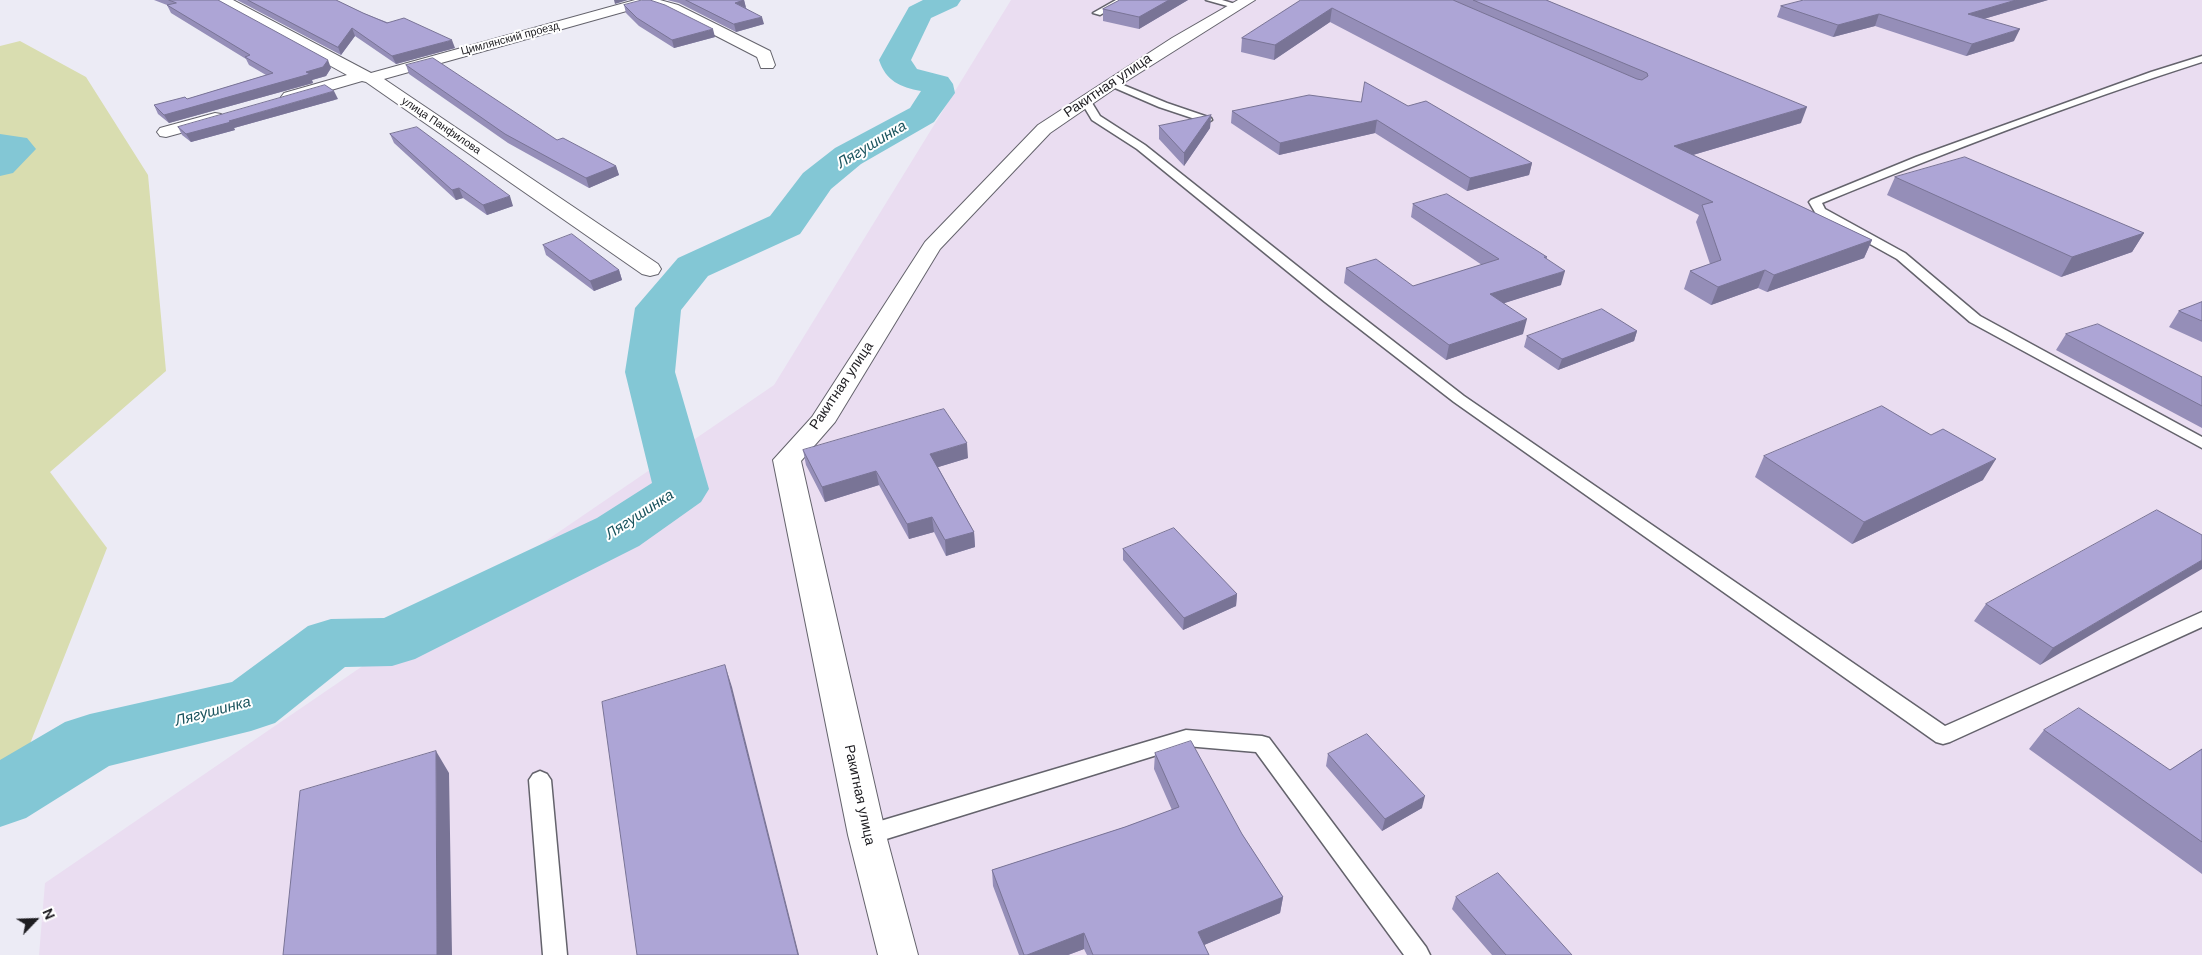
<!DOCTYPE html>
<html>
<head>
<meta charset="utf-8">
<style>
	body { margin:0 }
	#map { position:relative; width:2202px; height:955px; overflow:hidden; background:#ecebf5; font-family:"DM Sans",sans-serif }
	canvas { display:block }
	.north { position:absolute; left:10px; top:895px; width:50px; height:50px; -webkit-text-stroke:4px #fff; paint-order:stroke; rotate:66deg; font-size:14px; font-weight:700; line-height:20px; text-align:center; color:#1d1c20 }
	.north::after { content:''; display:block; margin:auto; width:18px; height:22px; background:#1d1c20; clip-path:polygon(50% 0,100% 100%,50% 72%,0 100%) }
</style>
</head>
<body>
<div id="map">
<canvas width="2202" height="955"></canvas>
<div class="north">N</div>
</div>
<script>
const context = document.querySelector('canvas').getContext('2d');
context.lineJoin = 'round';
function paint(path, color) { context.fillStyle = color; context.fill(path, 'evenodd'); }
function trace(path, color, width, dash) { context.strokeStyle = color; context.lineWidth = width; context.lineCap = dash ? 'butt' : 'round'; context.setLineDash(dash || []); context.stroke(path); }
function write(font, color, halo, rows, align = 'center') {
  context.font = font + ' "DM Sans",sans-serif'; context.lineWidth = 4; context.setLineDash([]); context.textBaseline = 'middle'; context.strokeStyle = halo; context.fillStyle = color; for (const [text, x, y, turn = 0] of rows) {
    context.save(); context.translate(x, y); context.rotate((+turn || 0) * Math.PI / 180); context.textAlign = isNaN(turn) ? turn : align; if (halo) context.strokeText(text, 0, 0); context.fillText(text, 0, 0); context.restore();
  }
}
const industrial = new Path2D(`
	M1011,0H2202V955H39L45,883L774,385Z`);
const green = new Path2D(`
	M20,41L86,77L148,175L166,371L50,472L107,548L0,820V46Z`);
const river = new Path2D(`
	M923,0H961L957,6L931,18L911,60L917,69L948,77L953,84L955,93L934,122L861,164L831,189L800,234L708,276L681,310L675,372L709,489L701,502L639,546L415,659L392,666L345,667L275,723L251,731L109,766L26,818L0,827V760L65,722L90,714L232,682L308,626L331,619L384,618L597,518L652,483L625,372L635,308L678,258L770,216L803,173L835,148L910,108L921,91C900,87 886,81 879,60L909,7Z
	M0,134L27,138L36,149L13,173L0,176Z`);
const service = new Path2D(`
	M1116,0H1126L1100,15L1093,13Z
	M1206,0H1222L1242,6L1238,9Z
	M2202,56V62C2073,103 1947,152 1822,203L1825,209L1905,253L1980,316L2202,437V448L1970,322L1897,259L1816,214L1809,202L1811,200L1916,157L2151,72Z
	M1111,80L1167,103L1211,118L1212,120L1207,123L1159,107L1108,85L1106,83Z
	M1085,97L1089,98L1100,116L1145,145L1335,296L1464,396L1945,726L2202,612V627L1950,742L1943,744L1936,742L1454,402L1325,302L1137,149L1092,120L1080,100Z
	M1186,730L1262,736L1269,738L1426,947L1430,955H1404L1256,752L1186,746L867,845L859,842L856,835L859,828L867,825Z
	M540,771L547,774L551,780L567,955H543L529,780L533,774Z`);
const minor = new Path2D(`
	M215,0H233L371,73L635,0H660L678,5L770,51L775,65L773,68H761L757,57L668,11L648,5L384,79L658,264L661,269L658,274L650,276L642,274L366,82L362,81L290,102L284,101L281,97L284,93L347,75L217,3Z
	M1238,0H1255L1117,87L1050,133L940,249L835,422L801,461L886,835L918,955H878L848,835L773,460L812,417L925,242L1038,125L1172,38Z
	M215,113L221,114L224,118L221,122L166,137L160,136L157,132L160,128Z`);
const wall = new Path2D(`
	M154,0H218L331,68L326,76L312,80L313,83L169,123L158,114L154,105L187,99L266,75L249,65L246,59L171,13L167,5Z
	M237,0H336L363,13L455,48L396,64L355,36L341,55Z
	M667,0H744L746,8L764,24L736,32L679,3Z
	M1120,0H1188L1139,29L1103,21V9Z
	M1301,0H1548H1547L1801,123L1693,155L1872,240L1864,258L1767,292L1758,288L1711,305L1684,289L1690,271L1710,264L1696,222L1699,215L1330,22L1274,60L1241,52L1242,38Z
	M2048,0L1984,19L2014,41L1966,56L1875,26L1833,37L1777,17L1781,6Z
	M624,5L715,37L674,48L639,26L626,13Z
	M406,65L557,140L616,166L619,175L589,188L508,143L409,74Z
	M338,99L234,128L235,130L191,142L182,135L178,127Z
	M1361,102L1408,106L1532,163L1529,175L1467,191L1375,133L1279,155L1231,123L1232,111Z
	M1211,115L1210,128L1184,166L1159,139V126Z
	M390,134L513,206L487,215L463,198L456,200L394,143Z
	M1895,177L2144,233L2132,252L2061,277L1887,195Z
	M1413,204L1547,257L1546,259L1561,285L1504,303L1523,334L1446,360L1344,283L1346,268L1413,286L1482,265L1411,217Z
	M543,245L619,270L622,280L594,291L546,255Z
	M2202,302V342L2169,327L2179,311Z
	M1637,331L1634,341L1558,370L1524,347L1527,336Z
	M2066,334L2202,377V428L2056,350Z
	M803,450L968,458L938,467L974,532L975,547L946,556L934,532L909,539L879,485L825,502L806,465Z
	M1764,456L1983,480L1852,544L1755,477Z
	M2202,535L2040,665L1974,621L1986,604Z
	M1123,549L1237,594L1236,606L1183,630L1123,560Z
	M2044,730L2170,770L2202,749V874L2029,749Z
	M1155,753L1242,834L1283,897L1280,913L1204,945L1209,955H1087L1084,949L1068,955H1019L993,886L992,870L1125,827L1172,810L1154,769Z
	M1328,754L1422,808L1382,831L1326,766Z
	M1456,897L1572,955H1492L1452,909Z`);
const shadedWall = new Path2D(`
	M614,0H628L615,4Z
	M744,0L746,8L735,3Z
	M1169,0H1188L1139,29V17Z
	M2016,0H2048L1963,25L1968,14Z
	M1332,8L1330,22L1274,60L1275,45Z
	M1879,14L1875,26L1833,37L1838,25Z
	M762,17L764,24L736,32L734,24Z
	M352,28L355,36L341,55L338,47Z
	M713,29L715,37L674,48L672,40Z
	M2020,29L2014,41L1966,56L1972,44Z
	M452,40L455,48L396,64L392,56Z
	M328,60L331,68L326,76L312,80L313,83L169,123L164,115L306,72Z
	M334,91L338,99L234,128L235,130L191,142L186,134L229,121Z
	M1807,107L1801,123L1669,162L1674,146Z
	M1211,115L1210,128L1184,166V153Z
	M1377,120L1375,133L1279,155L1280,143Z
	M1532,163L1529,175L1467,191L1470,178Z
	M616,166L619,175L589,188L586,178Z
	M459,188L463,198L456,200L452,190Z
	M510,196L513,206L487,215L483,205Z
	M2144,233L2132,252L2061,277L2072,257Z
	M1872,240L1864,258L1767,292L1774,275Z
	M619,270L622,280L594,291L590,281Z
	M1765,270L1758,288L1711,305L1718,287Z
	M1565,271L1561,285L1486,309L1490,294Z
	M1527,319L1523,334L1446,360L1449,345Z
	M1637,331L1634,341L1558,370L1562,359Z
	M967,443L968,458L932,469L930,454Z
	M1996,459L1983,480L1852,544L1864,522Z
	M876,471L879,485L825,502L822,487Z
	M932,517L934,532L909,539L907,524Z
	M974,532L975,547L946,556L945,540Z
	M2202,560V569L2040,665L2053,648Z
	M1237,594L1236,606L1183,630L1184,618Z
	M725,665L732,687L799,955H798Z
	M436,751L449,773L452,955H437Z
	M1425,796L1422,808L1382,831L1385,819Z
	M1283,897L1280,913L1197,948L1198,932Z
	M1084,933V949L1068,955H1027Z`);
const building = new Path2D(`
	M169,0H218L328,60L323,67L306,72L310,74L164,115L154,105L185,97L187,99L273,73L245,57L250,55L167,5L176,3Z
	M248,0H336L363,13L387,23L404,18L452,40L392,56L352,28L338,47Z
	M642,0H650L665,5L713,29L672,40L637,18L624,5Z
	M686,0H744L735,3L762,17L734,24Z
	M1120,0H1169L1139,17L1103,9Z
	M1301,0H1453L1637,79L1642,80L1648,76L1647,73L1473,0H1546L1807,107L1674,146L1872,240L1774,275L1765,270L1718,287L1690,271L1721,260L1702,205L1713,202L1332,8L1275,45L1242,38Z
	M1804,0H2016L1968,14L2020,29L1972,44L1879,14L1838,25L1781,6Z
	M433,58L557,140L563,138L616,166L586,178L505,134L406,65Z
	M1365,82L1408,106L1426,101L1532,163L1470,178L1377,120L1280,143L1232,111L1309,95L1361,102Z
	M325,85L334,91L229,121L231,122L186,134L178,127Z
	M1211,115L1184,153L1159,126Z
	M417,127L510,196L483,205L459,188L452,190L390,134Z
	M1965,157L2144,233L2072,257L1895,177Z
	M1447,194L1547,257H1544L1565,271L1490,294L1527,319L1449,345L1346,268L1376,259L1413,286L1499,259L1413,204Z
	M572,234L619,270L590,281L543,245Z
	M2202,302V321L2179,311Z
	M1602,309L1637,331L1562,359L1527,336Z
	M2098,324L2202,377V406L2066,334Z
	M1882,406L1931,435L1943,429L1996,459L1864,522L1764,456Z
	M944,409L967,443L930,454L974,532L945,540L932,517L907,524L876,471L822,487L803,450Z
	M2157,510L2202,535V560L2053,648L1986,604Z
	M1174,528L1237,594L1184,618L1123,549Z
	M725,665L798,955H637L602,702Z
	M2079,708L2170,770L2202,749V842L2044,730Z
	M1367,734L1425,796L1385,819L1328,754Z
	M1191,741L1242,834L1283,897L1198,932L1209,955H1093L1084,933L1027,955H1024L992,870L1125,827L1179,807L1155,753Z
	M436,751L437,955H283L300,791Z
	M1498,873L1572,955H1506L1456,897Z`);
const farStreetnames = [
	["Цимлянский проезд",510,39,-15],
	["улица Панфилова",441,126,34]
];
const streetNames = [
	["Ракитная улица",1108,86,-34],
	["Ракитная улица",842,386,-56],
	["Ракитная улица",859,795,78]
];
const waterNames = [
	["Лягушинка",872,145,-31],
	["Лягушинка",640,515,-33],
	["Лягушинка",213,712,-15]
];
paint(industrial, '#eaddf1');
paint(green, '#d9ddb0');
paint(river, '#83c7d5');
trace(service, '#64636c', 3);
trace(minor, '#64636c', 2);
paint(service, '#fff');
paint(minor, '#fff');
paint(wall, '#958eb8');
paint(shadedWall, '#797496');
paint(building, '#ada5d6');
trace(building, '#797496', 1);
write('11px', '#1d1c20', '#fff', farStreetnames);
write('14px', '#1d1c20', '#fff', streetNames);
write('italic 15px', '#19535d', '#fff', waterNames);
</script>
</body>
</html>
